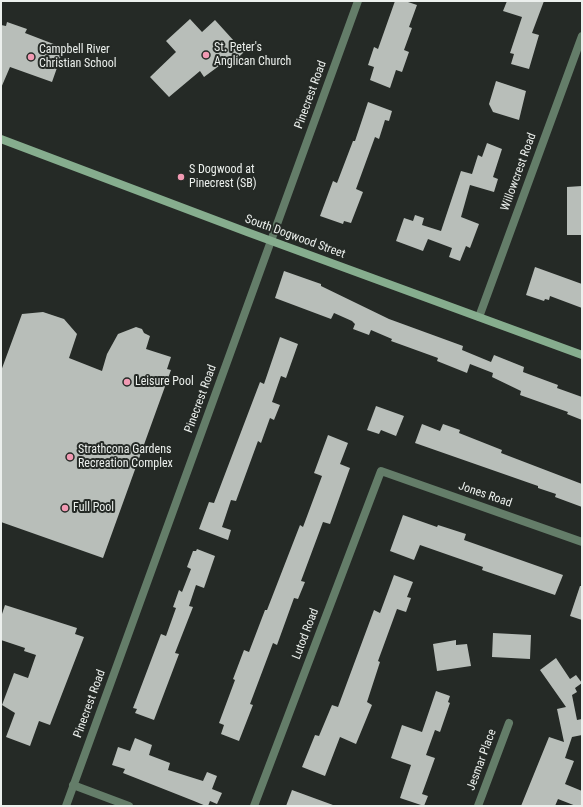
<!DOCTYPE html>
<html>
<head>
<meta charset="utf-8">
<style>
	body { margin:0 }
	#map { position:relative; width:583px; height:807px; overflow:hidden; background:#252a26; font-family:"Roboto Condensed",sans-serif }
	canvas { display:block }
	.frame { position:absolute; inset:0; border:2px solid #ecf0ed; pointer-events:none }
</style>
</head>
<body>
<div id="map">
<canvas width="583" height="807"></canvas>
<div class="frame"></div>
</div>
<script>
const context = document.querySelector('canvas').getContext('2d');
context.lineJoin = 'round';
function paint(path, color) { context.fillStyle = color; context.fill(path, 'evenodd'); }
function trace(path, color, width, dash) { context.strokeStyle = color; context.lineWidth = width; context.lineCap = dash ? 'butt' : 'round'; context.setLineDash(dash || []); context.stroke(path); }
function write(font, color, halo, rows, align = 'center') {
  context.font = font + ' "Roboto Condensed",sans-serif'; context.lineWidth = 4; context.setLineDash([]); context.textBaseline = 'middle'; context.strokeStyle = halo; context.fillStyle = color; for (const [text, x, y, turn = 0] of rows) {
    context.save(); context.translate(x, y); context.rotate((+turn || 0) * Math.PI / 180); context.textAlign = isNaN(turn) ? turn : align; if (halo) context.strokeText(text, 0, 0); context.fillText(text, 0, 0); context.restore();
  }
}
const building = new Path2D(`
	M395,1H405L417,5L409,27L412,28L404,50L409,52L402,72L396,70L390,88L370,80L374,67L368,65L374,47L378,49Z
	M507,1H544L532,33L539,35L529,69L511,64L514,54L510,53L522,17L503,11Z
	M190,19L202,32L215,20L244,52L227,68L223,63L204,77L200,71L169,97L150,77L176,52L166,41Z
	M7,22L27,29L25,33L64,48L52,82L10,67L1,88V25L6,26Z
	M496,81L526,91L519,120L493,112L489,104Z
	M368,102L392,111L389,121L385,120L379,139L375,137L356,189L363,192L351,223L344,221L343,224L320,216L333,181L337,183L353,141H355Z
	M487,143L502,149L493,177L498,179L494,192L470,185L461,217L479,224L470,248L466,246L460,261L449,257L452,248L428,239L423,251L396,241L404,218L413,221L415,215L424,218L422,225L441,231L461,171L472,174L478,155L482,157Z
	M582,186V235H567V187Z
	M535,267L582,284V308L550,296L549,300L545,299L544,301L526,295Z
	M284,271L321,284V286L389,319L463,346L462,350L491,362L494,355L524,367L523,372L558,385L557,388L582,397V420L567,414L568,412L520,395L521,391L492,377L493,373L470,364L467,373L437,361L438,358L391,341L392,339L371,330L369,335L353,329L355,324L352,321L334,313L331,319L275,298Z
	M43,312L64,319L77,334L69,358L102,371L107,354L118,334L136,327L142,329L144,333L150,336L146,349L171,357L167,369L171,370L103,558L1,522V371L22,314Z
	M280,337L298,344L286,378L281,376L272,402L280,405L274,420L270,418L261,443L258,441L236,501L231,500L222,527L231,530L228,540L199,529L209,502L214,503L260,382L264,384Z
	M376,406L404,416L396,436L381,430L379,434L367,430Z
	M422,424L440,431L443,424L460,430L459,433L502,450L501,453L582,484V507L555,497L556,494L538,488V486L415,443Z
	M328,435L348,443L340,464L350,468L330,524L323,522L301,581L305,582L298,599L294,598L277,645L273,643L250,704L253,705L239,741L221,734L224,725L219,723L235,680L233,679L244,650L249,652L265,610H267L300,525L303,527L322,476L314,473Z
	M403,515L437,527L438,525L466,534L464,540L563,575L555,595L482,570L483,567L420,545L414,560L390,551Z
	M197,549L215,556L204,588L196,585L189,606L193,607L175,653L179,654L154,720L135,713L137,709L133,708L161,634L166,636L176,608L173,607L179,590L182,592L191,569L187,567L193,551H196Z
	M394,575L413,582L407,597L411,598L406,612L397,609L378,661L380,662L367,702L372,705L356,744L340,737L325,776L302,767L315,735L319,736L332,705L338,707L374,610L380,613Z
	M580,586H582V620L570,616Z
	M5,605L77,628L75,634L84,637L50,725L39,721L30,746L6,737L15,713L2,705L14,673L28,678L36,655L24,651L25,648L1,640V617Z
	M493,633L531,635L530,659L492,657Z
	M456,640V645L467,644L471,666L437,671L433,644Z
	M556,658L570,679L576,675L582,683L575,688L577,692L572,695L577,720L582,719V735L572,737L565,758L574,761L565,784L582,791V806H576L558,799L555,806H521L549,737L564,742L557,709L566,707L540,670Z
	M436,691L450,696L448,702L450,703L440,732L435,730L426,755L435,758L422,794L428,796L424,806L400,798L411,765L391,758L402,725L422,732Z
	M135,738L152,745L149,755L170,763L168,770L203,781L207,772L217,776L212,789L222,793L217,804L210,801L208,806H206L194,801L123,773L125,769L112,765L118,747L130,751Z
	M292,790L333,805V806H286Z`);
const minor = new Path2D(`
	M479,317L582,36
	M73,785L129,806
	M66,806L358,1
	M254,806L381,471L582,542
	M478,806L509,723`);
const secondary = new Path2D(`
	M1,139L247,232L582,355`);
const markers = [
	[206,55,4,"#f19ab3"],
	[31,57,4,"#f19ab3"],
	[181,177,4,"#f19ab3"],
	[127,382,4,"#f19ab3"],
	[70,457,4,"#f19ab3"],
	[65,508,4,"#f19ab3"]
];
const poiNames = [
	["St. Peter's",214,48],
	["Anglican Church",214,62],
	["Campbell River",39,50],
	["Christian School",39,64],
	["S Dogwood at",189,170],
	["Pinecrest (SB)",189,184],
	["Leisure Pool",135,382],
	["Strathcona Gardens",78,450],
	["Recreation Complex",78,464],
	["Full Pool",73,508]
];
const streetNames = [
	["Pinecrest Road",311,95,-70],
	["Willowcrest Road",519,172,-70],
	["South Dogwood Street",295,237,20],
	["Pinecrest Road",201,399,-70],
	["Jones Road",485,495,19],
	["Lutod Road",306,634,-69],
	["Pinecrest Road",90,704,-70],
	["Jesmar Place",482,760,-70]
];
paint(building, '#b8beb9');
trace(minor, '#647d69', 8);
trace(secondary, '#86ad8e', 8);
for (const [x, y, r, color] of markers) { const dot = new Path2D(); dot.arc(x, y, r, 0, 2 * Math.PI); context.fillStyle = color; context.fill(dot); trace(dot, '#252a26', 1.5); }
write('12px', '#ecf0ed', '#252a26', poiNames, 'left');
write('12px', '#ecf0ed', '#252a26', streetNames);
</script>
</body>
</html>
